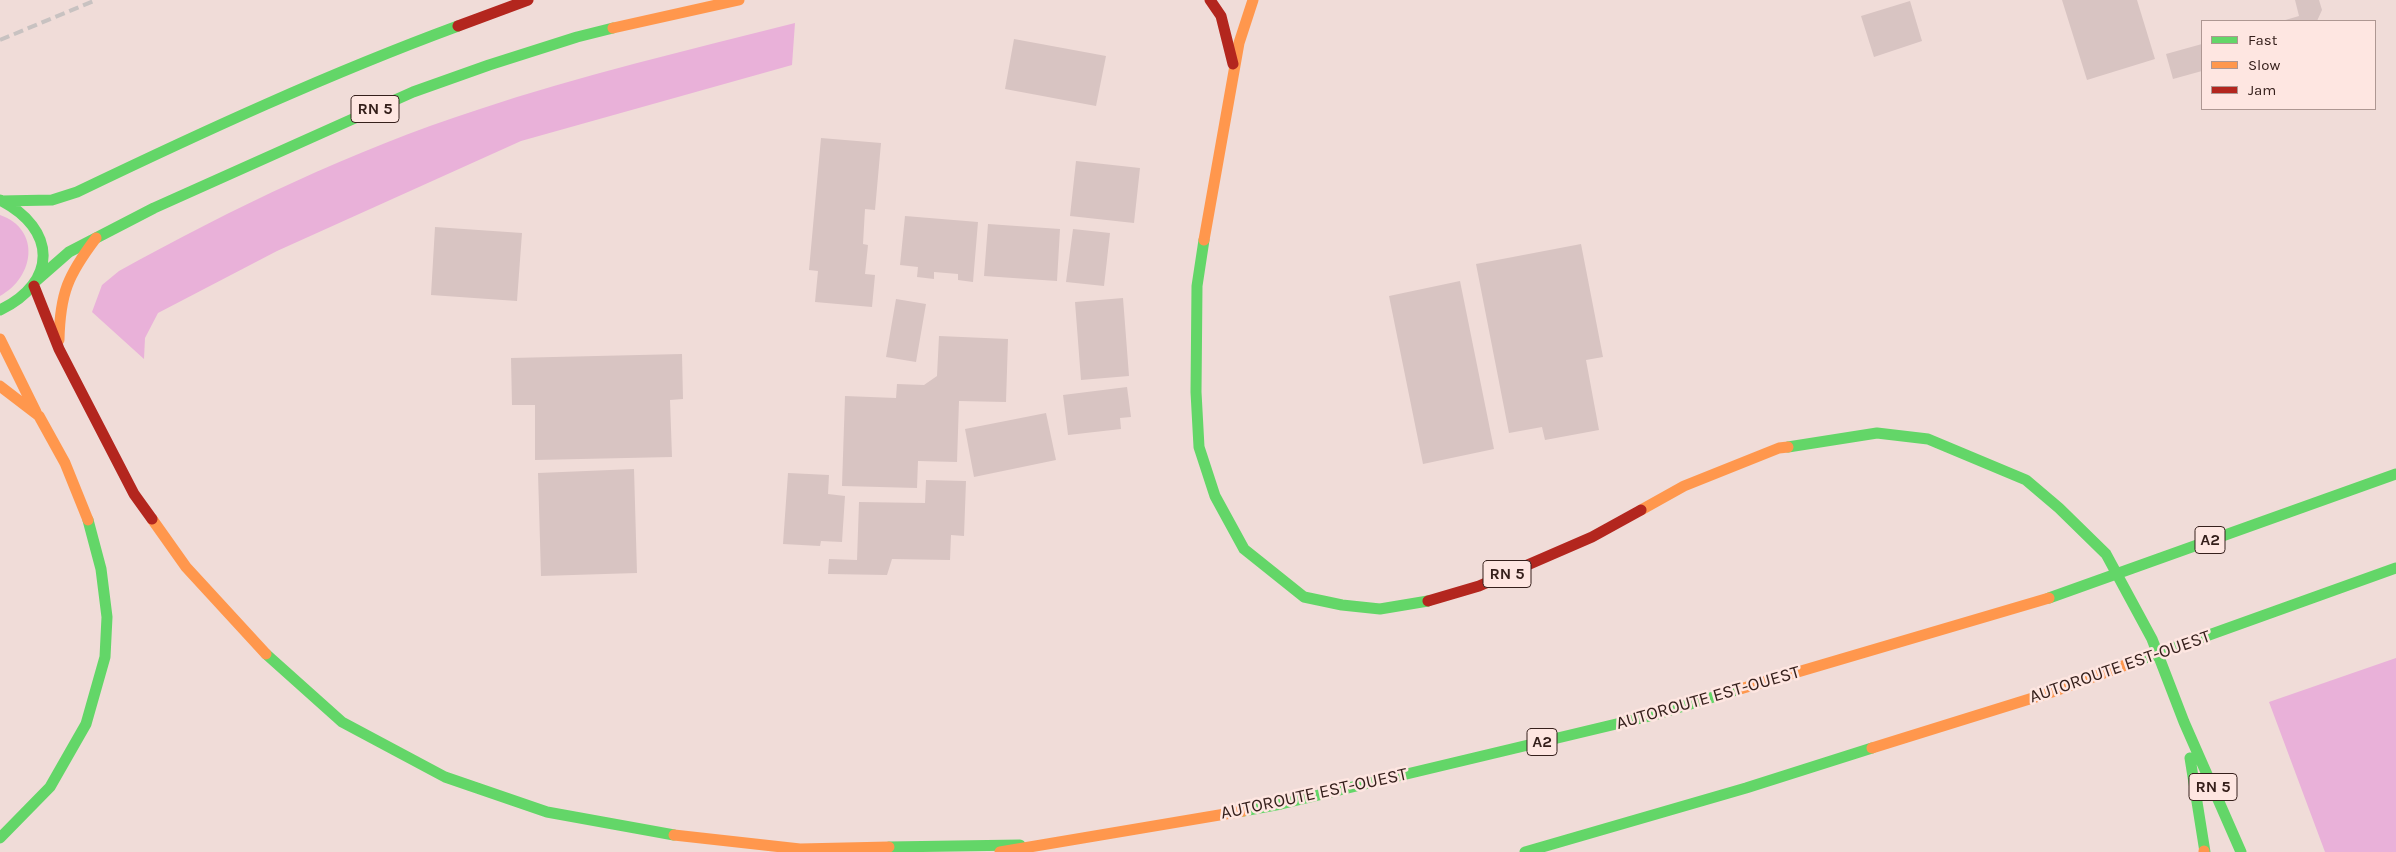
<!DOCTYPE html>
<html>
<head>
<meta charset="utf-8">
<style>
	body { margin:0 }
	#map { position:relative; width:2396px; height:852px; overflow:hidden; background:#f0dcd8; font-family:Karla,sans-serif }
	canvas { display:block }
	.legend { position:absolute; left:2201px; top:20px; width:175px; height:90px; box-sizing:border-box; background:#fee6e1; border:1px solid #ae9792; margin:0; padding:6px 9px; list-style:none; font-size:15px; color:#36201c }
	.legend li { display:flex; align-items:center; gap:10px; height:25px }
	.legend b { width:25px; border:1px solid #ae9792 }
</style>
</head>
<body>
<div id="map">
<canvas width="2396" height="852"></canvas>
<ul class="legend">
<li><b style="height:6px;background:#63d668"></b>Fast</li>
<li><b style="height:6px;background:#ff974d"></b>Slow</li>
<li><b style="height:6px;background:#b3261e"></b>Jam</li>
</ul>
</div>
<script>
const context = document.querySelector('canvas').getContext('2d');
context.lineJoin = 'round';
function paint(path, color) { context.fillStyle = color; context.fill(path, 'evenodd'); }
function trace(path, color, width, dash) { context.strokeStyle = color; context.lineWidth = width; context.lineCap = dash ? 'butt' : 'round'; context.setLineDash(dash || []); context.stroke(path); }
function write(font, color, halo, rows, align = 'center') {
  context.font = font + ' Karla,sans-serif'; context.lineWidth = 5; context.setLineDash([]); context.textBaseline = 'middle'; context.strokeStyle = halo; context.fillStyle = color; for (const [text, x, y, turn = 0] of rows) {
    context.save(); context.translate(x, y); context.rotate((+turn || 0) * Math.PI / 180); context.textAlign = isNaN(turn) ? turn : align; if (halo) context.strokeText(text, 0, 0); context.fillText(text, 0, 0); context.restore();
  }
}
const green = new Path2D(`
	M795,23L792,65L521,141L277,251L158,313L145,338L144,359L92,312L102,285L119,271C233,208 353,150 477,110C581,75 689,50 795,23Z
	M0,215C41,229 35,277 0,296Z
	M2396,658V852H2325L2269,702Z`);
const building = new Path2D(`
	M2062,0H2137L2155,59L2087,80Z
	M2295,0H2319L2322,10L2317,21H2282L2299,16Z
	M1910,1L1922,41L1874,57L1861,16Z
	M1014,39L1106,56L1096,106L1005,89Z
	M2202,44V71L2173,79L2166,54Z
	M821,138L881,143L875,210L865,209L863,244L868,245L865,274L875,275L872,307L815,302L818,271L809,270Z
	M1076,161L1140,168L1134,223L1070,216Z
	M905,216L978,222L973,282L958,280V274L934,272V279L917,277L918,267L900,265Z
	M988,224L1060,229L1057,281L984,276Z
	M435,227L522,233L517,301L431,295Z
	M1073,229L1110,233L1104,286L1066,282Z
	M1581,244L1603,357L1586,360L1599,430L1545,440L1542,427L1509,433L1476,264Z
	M1460,281L1494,449L1423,464L1389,296Z
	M1123,298L1129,376L1081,380L1075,302Z
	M896,299L926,304L916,362L886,357Z
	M939,336L1008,339L1006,402L959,401L957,462L918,461L917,488L842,486L845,396L896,398L897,384L924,385L937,376Z
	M682,354L683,399L670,400L672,457L535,460V405H512L511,358Z
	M1127,387L1131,417L1120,418L1121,429L1068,435L1063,395Z
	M1046,413L1056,460L974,477L965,429Z
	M634,469L637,573L541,576L538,473Z
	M788,473L829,475L828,494L845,496L842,542L821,541L820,546L783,544Z
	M926,480L966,481L964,536L951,535L950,560L892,559L887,575L828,574L829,559L857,560L859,502L925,503Z`);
const fast = new Path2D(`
	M0,200C57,229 58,282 0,310
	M1,201L52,200L77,192C202,132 328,74 458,26
	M1204,240L1197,286L1196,392L1199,447L1215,496L1244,549L1304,597L1342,605L1380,609L1428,601
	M37,280L69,252L154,208L413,92L489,65L577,37L613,28
	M1788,447L1877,433L1928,439L2026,480L2059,508L2106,554L2152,639L2184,722L2241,852
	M2049,598L2396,474
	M266,654L342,722L445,777L547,812L674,835
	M2131,663L2396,568
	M2190,758L2205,852
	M1243,811L1281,804L1654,715L1740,689
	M0,838L50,787L86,724L105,657L107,617L101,569L88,520
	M889,847L1020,845
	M1525,852L1746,788L1872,748`);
const slow = new Path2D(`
	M613,28L739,0
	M1204,240L1239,43L1253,0
	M0,339L36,412
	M59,340C60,293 68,275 96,238
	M0,386L39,416L65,463L88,520
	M1641,510L1684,486L1779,448L1788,447
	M152,519L186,567L266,654
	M1740,689L2049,598
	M1872,748L2052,692L2131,663
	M674,835L800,849L889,847
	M2204,851V852
	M1000,852L1243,811`);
const jam = new Path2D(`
	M1210,0L1221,16L1233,64
	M458,26L528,0
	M34,286L59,349L134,494L152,519
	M1428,601L1479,586L1592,537L1641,510`);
const rail = new Path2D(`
	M0,40L96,0`);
const shields = [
	[375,109,48],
	[2210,540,30],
	[1507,574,48],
	[1542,742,30],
	[2213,787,48]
];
const shieldNames = [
	["RN 5",375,109],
	["A2",2210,540],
	["RN 5",1507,574],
	["A2",1542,742],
	["RN 5",2213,787]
];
const streetNames = [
	["AUTOROUTE EST-OUEST",2120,667,-19],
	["AUTOROUTE EST-OUEST",1708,698,-16],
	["AUTOROUTE EST-OUEST",1314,794,-12]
];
paint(green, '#e9b1d9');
paint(building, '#d8c4c2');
trace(fast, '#63d668', 11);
trace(slow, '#ff974d', 11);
trace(jam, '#b3261e', 11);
trace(rail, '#c8c2c1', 4, [10, 5]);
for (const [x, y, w] of shields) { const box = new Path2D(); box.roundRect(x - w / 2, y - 13.5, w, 27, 4); context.fillStyle = '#fee6e1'; context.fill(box); trace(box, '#36201c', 1); }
write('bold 16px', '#36201c', null, shieldNames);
write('18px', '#36201c', '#fee6e1', streetNames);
</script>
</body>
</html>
